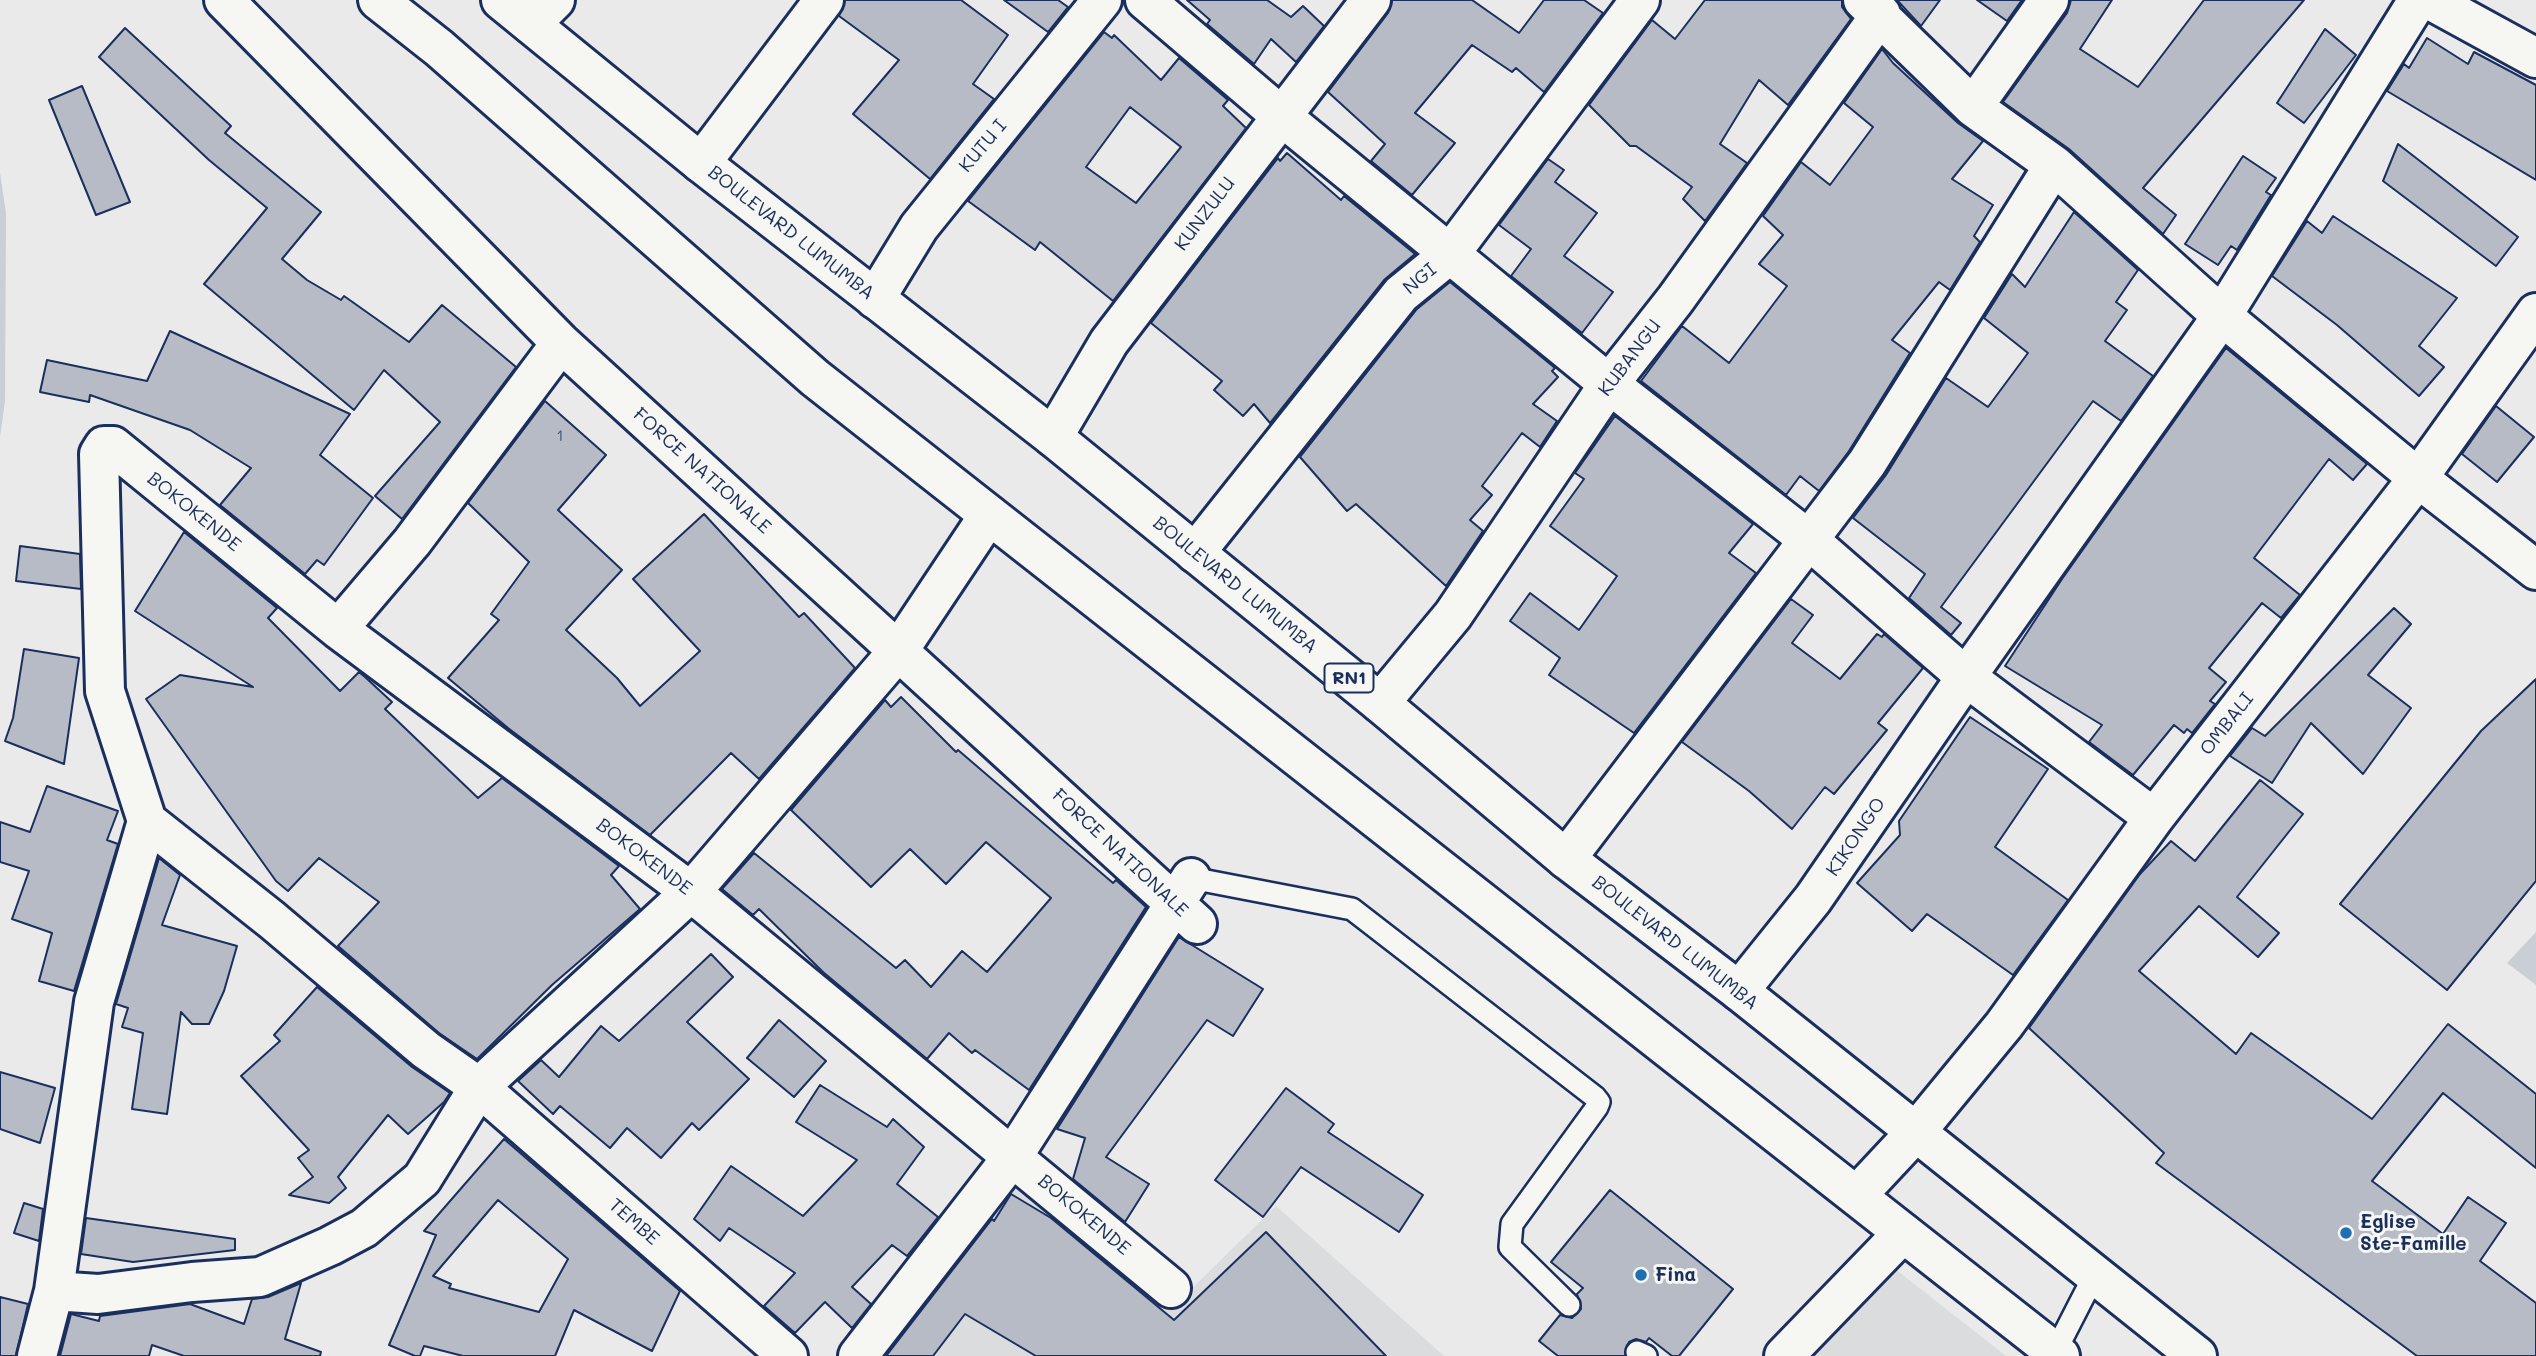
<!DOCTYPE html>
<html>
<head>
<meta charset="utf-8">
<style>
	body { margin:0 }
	canvas { display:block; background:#e9eae9 }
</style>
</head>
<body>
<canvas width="2536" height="1356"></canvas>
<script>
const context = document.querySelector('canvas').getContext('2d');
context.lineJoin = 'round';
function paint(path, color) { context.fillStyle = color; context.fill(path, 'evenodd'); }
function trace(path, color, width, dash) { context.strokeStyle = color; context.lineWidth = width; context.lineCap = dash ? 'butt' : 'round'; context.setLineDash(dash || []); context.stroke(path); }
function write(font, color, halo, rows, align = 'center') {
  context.font = font + ' Mali,sans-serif'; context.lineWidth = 6; context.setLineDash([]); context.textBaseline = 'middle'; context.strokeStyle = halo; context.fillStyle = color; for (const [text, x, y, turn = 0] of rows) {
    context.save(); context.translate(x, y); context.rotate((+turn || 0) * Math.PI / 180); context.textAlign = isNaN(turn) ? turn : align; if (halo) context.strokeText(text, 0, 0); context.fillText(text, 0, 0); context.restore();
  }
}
const built = new Path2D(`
	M1012,1165L1175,1305L1276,1206L1444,1356H871Z
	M1876,1254L2006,1356H1762Z`);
const green = new Path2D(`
	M0,173L6,213L5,401L0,437Z
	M2536,932V985L2507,963Z`);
const building = new Path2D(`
	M845,0H961L1008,35L973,84L994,99L930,179L853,114L899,60L839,16Z
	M1004,0H1058L1068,7L1048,32Z
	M1187,0H1267L1291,17L1303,6L1324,26L1296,62L1271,39L1254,64L1207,24L1210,20Z
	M1392,0H1472L1519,33L1544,0H1584L1603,13L1544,92L1516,68L1512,72L1472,45L1415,113L1455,143L1412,195L1371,161L1385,144L1328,92L1388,13Z
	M1705,0H1842V7L1851,19L1788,105L1759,80L1720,144L1747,163L1705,221L1683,199L1692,187L1636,146H1630L1589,105L1652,20L1675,39Z
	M1897,0H1940L1921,26Z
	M1977,0H2022L2007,21Z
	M2071,0H2112L2080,49L2138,87L2204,0H2304L2143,188L2176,215L2163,234L2069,149L2003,102L2067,13Z
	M125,28L231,126L225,133L321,212L282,259L307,280L341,300L344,296L409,342L442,305L516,367L402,519L375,496L440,422L384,370L354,410L204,284L267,208L209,160L99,57Z
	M2325,29L2356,55L2304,123L2277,103Z
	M1104,32L1112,38L1114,35L1161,80L1179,58L1228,100L1223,106L1246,128L1113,301L1040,242L1035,250L968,201ZM1130,107L1181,147L1136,203L1086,167Z
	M2427,38L2468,64L2474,52L2536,85V180L2387,91L2404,64L2409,68Z
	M1882,49L1893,63L1958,123L1983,141L1952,179L1993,205L1974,236L1980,242L1950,290L1939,282L1892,340L1910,353L1849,451L1819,491L1800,476L1786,495L1641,381L1682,326L1729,363L1787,286L1759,264L1783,235L1763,216L1801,162L1830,185L1873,127L1844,103Z
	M82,86L130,202L96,215L49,100Z
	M2398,144L2518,237L2496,266L2383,181Z
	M1287,153L1341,200L1344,196L1415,254L1384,280L1270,423L1254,404L1243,416L1214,390L1222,381L1151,323L1278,158L1280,161Z
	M2243,156L2276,178L2266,192L2271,195L2237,250L2231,246L2218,265L2185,244Z
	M1548,159L1564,170L1555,182L1597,213L1564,256L1613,292L1582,333L1511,276L1531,249L1499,225Z
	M2074,212L2138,270L2116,302L2127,310L2105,341L2153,376L2121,421L2093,401L1941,607L1961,623L1951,635L1909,598L1925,574L1853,518L1886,475L1946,378L1988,407L2028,353L1984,318L2012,274L2025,287Z
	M2333,216L2457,298L2419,346L2444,367L2419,396L2337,325L2272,276L2307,221L2322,233Z
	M1450,282L1555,368L1552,371L1558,377L1533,404L1557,421L1540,447L1522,433L1482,486L1492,495L1470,520L1483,531L1446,586L1356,504L1347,511L1300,457L1417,309Z
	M170,331L350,414L320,455L373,498L324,565L317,560L305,574L220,505L251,468L190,430L90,395L89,402L40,392L47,360L147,381Z
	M2226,348L2367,464L2353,480L2329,459L2254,558L2300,595L2281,618L2262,603L2209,668L2226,682L2210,701L2215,704L2192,733L2187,729L2184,733L2174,725L2133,775L2089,742L2102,725L2005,666L2062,579Z
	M545,401L606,455L558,510L622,570L566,630L617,678L640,706L700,651L633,579L704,514L799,617L804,613L855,668L759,779L731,753L650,835L508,728L448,678L499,620L491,614L529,562L468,503Z
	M2496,406L2534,437L2497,482L2462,454Z
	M1615,416L1753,524L1729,553L1756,573L1634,733L1549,675L1560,658L1510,621L1530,593L1579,630L1617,576L1550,526L1584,479L1575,473Z
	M184,532L277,608L268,618L340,691L359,672L365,677L392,702L385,709L478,798L502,778L619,866L611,875L640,909L552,985L477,1059L439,1033L338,946L379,902L319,858L288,891L276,881L146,699L180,675L253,687L135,611Z
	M20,546L80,554L81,589L16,581Z
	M1791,599L1813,615L1792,643L1840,679L1877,634L1882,637L1884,634L1923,668L1878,723L1887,730L1834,794L1825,787L1792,829L1749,791L1682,742Z
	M2394,608L2411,624L2368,675L2411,708L2363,774L2311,723L2272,783L2230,756L2252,728L2265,736Z
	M24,649L79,658L64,764L5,741L13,718Z
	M2536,679V881L2447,990L2340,904L2481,731Z
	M901,697L956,752L958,750L1113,883L1116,880L1146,907L1029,1090L975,1050L972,1053L949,1033L927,1059L823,972L759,909L753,915L722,889L754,853L896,968L905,960L931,987L962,951L987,972L1051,898L986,842L946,884L910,849L871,887L791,810L885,700L891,707Z
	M1970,717L2048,769L1995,847L2068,900L2013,975L1927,914L1912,931L1857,883L1900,835L1899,821Z
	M2260,780L2303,814L2237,897L2279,933L2258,957L2199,906L2139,971L2236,1054L2251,1033L2372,1119L2448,1024L2536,1094V1168L2443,1093L2372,1181L2443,1234L2468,1197L2506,1223L2480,1261L2536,1303V1356H2417L2156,1163L2164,1153L2029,1028L2140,874L2171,841L2195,861Z
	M47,786L118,811L107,840L118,844L74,991L39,981L52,933L12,919L29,871L0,862V822L30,832Z
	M159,858L180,875L162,925L237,946L224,991L209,1024H192L181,1012L167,1114L132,1109L143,1033L122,1027L128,1008L116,1004Z
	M1179,937L1263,989L1233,1036L1207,1020L1106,1157L1149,1184L1125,1222L1073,1179L1085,1138L1057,1129Z
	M711,954L733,977L687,1022L749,1079L699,1130L692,1123L661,1158L627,1128L610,1148L560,1106L553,1114L518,1081L541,1060L559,1077L601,1026L619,1041Z
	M317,987L412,1067L450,1093L444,1102L408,1134L388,1115L338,1177L346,1188L329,1203L289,1195L313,1177L298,1158L309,1150L241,1076L280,1041L274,1035Z
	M779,1020L826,1061L794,1097L747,1058Z
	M0,1072L55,1088L40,1143L0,1129Z
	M820,1085L887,1127L893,1119L924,1147L897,1184L938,1217L907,1256L892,1245L852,1287L871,1304L852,1328L825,1302L795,1333L764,1306L795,1273L729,1228L720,1241L694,1219L731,1166L803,1216L857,1160L796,1122Z
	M1286,1088L1334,1124L1328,1132L1423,1195L1399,1232L1301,1167L1263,1217L1215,1180Z
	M504,1139L680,1291L652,1351L574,1310L555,1356H463L424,1346L420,1356H415L389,1345L436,1235L424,1231ZM498,1200L568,1259L539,1312L449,1288L451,1284L433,1276Z
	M1610,1190L1733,1289L1679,1356H1672L1649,1338L1646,1342L1636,1339L1629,1342L1625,1356H1558L1539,1341L1560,1315L1572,1318L1581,1309L1577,1294L1583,1288L1551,1262Z
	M1011,1194L1051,1218L1174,1320L1266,1232L1386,1356H1036L965,1314L933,1356H886L992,1219L994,1221Z
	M24,1203L43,1209L39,1241L14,1233Z
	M86,1218L235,1239V1250L133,1262L81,1254Z
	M301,1283L285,1339L321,1352L320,1356H184L152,1345L149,1356H60L71,1314L99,1321L100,1316L190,1304L244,1324L252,1299L268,1297Z
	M0,1297L28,1304L16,1356H0Z`);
const lane = new Path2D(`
	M1191,878L1352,909L1595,1097L1599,1102L1597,1107L1512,1224L1510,1247L1569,1305
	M1637,1352L1646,1356
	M2053,1356L2095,1274`);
const street = new Path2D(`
	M224,0L561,343L1197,924
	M1145,0L1280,115L1609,384L1809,540L1966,677L2154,818
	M1863,0L1973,107L2054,165L2222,316L2418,478L2536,570
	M2430,0L2536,58
	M531,24L555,0
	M1973,107L2049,0
	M701,163L824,0
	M875,299L919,227L1102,0
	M1053,437L1109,342L1371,0
	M1195,553L1401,294L1450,254L1640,0
	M338,629L412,542L561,343
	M1380,703L1453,615L1609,384L1675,300L1881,14
	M147,821L272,920L426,1050L479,1087L691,892L899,650L989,515
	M1566,859L1867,463L2054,165
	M1739,991L1813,899L1966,677L2222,316L2418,0
	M1858,1194L1915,1133L2004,1025L2154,818L2418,478L2536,313
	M54,1291L98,1294L192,1282L260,1277L330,1246L364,1228L422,1179L479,1087L788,1356
	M37,1356L54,1291L94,1002L147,821L105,691L99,454L104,446H113L338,629L691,892L1171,1288
	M858,1356L1013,1156L1191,878
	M1784,1356L1903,1233`);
const highway = new Path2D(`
	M378,0L439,48L815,378L2060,1356
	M501,0L701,163L1053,437L1380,703L1566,859L1739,991L2197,1356`);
const markers = [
	[2346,1233,7,"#1f6fb2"],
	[1641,1275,7,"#1f6fb2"]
];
const numberNames = [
	["1",560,436]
];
const shields = [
	[1349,678,49]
];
const shieldNames = [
	["RN1",1349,678]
];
const streetNames = [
	["KUTU I",983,146,-50],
	["KUNZULU",1205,214,-53],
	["BOULEVARD LUMUMBA",791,233,38],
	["NGI",1420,279,-40],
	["KUBANGU",1630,358,-53],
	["FORCE NATIONALE",702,471,42],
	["BOKOKENDE",194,512,39],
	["BOULEVARD LUMUMBA",1235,585,39],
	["OMBALI",2227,724,-52],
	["KIKONGO",1856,837,-56],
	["FORCE NATIONALE",1120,853,43],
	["BOKOKENDE",644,857,37],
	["BOULEVARD LUMUMBA",1675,943,38],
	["BOKOKENDE",1084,1215,40],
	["TEMBE",634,1222,41]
];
const poiNames = [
	["Eglise",2360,1222],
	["Ste-Famille",2360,1244],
	["Fina",1655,1275]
];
paint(built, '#dadcde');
paint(green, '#caced5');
paint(building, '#b6bbc6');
trace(building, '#1b2f5e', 2);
trace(lane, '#1b2f5e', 26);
trace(street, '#1b2f5e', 44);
trace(highway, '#1b2f5e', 44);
trace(lane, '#f6f6f2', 21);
trace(street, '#f6f6f2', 38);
trace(highway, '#f6f6f2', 38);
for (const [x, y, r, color] of markers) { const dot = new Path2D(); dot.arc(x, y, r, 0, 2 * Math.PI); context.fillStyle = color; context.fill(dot); trace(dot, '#f6f6f2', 2.5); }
write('16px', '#425278', null, numberNames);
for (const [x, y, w] of shields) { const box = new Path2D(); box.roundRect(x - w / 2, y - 14.5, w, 29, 5); context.fillStyle = '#f6f6f2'; context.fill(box); trace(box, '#1b2f5e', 2); }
write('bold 18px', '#1b2f5e', null, shieldNames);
write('19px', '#1b2f5e', '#f6f6f2', streetNames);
write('bold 19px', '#1b2f5e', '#f6f6f2', poiNames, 'left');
</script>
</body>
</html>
